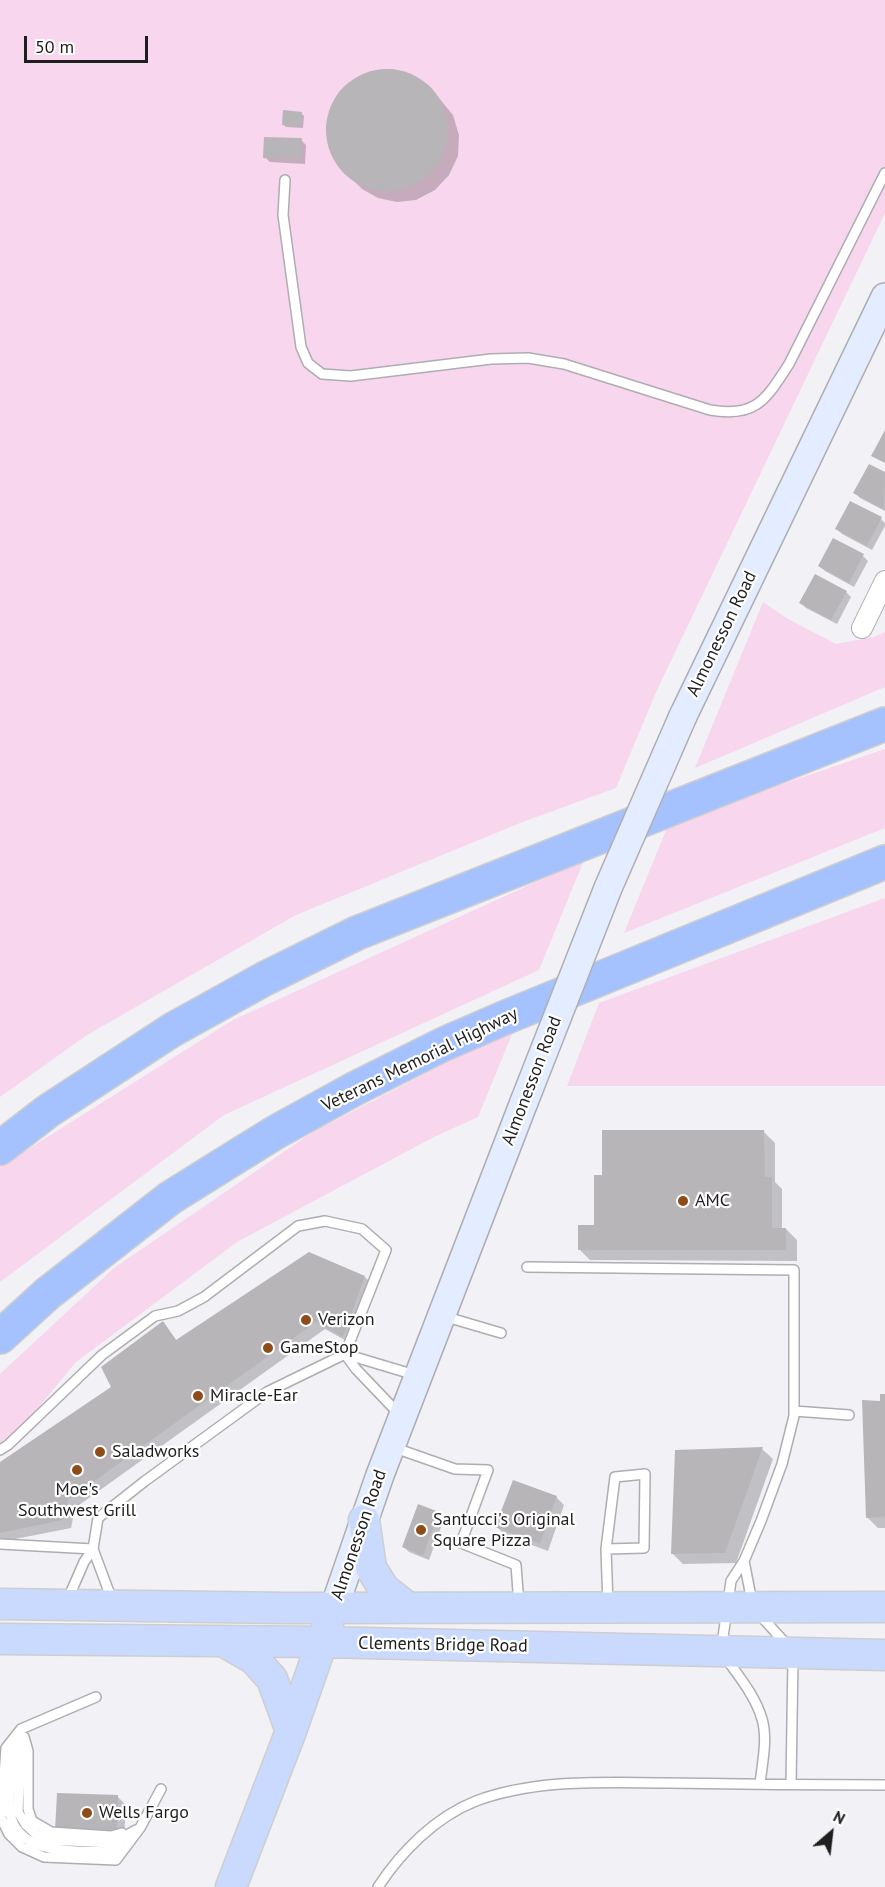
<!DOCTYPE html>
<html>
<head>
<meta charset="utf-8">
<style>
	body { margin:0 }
	#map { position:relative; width:885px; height:1887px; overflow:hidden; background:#f2f1f6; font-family:"PT Sans",sans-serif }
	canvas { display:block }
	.north { position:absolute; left:801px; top:1803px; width:60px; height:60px; -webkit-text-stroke:4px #fff; paint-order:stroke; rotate:28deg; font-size:16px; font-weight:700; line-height:24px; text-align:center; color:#1e1e1f }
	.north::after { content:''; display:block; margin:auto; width:21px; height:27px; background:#1e1e1f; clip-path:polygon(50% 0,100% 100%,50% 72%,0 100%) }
	.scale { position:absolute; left:24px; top:36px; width:124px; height:27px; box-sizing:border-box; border:3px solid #1e1e1f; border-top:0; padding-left:8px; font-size:18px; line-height:21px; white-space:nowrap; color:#1e1e1f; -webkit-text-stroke:4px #fff; paint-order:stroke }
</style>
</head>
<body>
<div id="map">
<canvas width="885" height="1887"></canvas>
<div class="north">N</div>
<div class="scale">50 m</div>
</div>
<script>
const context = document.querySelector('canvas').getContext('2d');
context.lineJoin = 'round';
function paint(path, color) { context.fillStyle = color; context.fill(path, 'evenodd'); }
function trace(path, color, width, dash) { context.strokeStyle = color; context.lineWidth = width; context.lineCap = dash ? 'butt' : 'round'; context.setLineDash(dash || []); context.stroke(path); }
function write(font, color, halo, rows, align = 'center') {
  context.font = font + ' "PT Sans",sans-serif'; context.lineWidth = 4.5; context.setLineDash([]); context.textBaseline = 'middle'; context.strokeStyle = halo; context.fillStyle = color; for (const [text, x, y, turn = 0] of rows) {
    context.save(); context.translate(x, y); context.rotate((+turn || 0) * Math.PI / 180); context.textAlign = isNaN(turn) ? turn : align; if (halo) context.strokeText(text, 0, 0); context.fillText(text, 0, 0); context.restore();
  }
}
const green = new Path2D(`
	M0,0H885V213L657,690L616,788L525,821L296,915L87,1035L0,1097Z
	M763,602L788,619L836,644L874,637L885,632V687L695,768Z
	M885,749V828L624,933L669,823Z
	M584,860L539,970L224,1115L0,1282V1167L233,1020Z
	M885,898V1086H567L599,1003Z
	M515,1027L478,1117L434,1137L237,1242L76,1362L0,1454V1374L114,1268L313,1132Z`);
const shadow = new Path2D(`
	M391,69L411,74L429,86L453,115L459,135L458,156L449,175L435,190L416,200L397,202L378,198L362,189L337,164L329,146L326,128L330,109L339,92L353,80L370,72Z
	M302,114L304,116L303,128L286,127L283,124Z
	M301,140L306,145L305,164L270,162L265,157Z
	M869,466L885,474V511L860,498L855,493Z
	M881,519L885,523V526L872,550L842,534L837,529Z
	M833,540L863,556L868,561L854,587L825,571L819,566Z
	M846,592L851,597L837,624L806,608L801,603Z
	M764,1132L775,1143V1182L782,1189V1229H786L797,1240V1261L590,1260L579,1249L595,1227L603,1177Z
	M365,1277L373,1285L352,1344L325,1329L75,1508L71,1528L0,1542V1464L113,1387L163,1323L177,1341Z
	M885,1395V1528H878L867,1517L882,1402Z
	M762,1449L773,1459L736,1563L683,1564L672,1553Z
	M556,1497L564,1505L548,1551L505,1535L497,1527Z
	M418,1506L439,1514L444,1519L429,1560L409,1552L404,1547Z
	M117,1796L126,1805L124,1839H65Z`);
const building = new Path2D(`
	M326 130a61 61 0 1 1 122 0a61 61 0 1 1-122 0Z
	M283,110L302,112L301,127L282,125Z
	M264,137L302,138L301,159L263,158Z
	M885,430V463L871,456Z
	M869,464L885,472L884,510L853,493Z
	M850,501L882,517L867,546L835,529Z
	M833,538L864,554L849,583L818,566Z
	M815,574L847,591L831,620L799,603Z
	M602,1130H764L765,1177H772V1228H786V1250H578V1225H594V1175H602Z
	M309,1252L365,1276L343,1337L316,1322L68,1500L63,1520L0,1533V1462L111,1387L101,1367L163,1321L176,1340Z
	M880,1394H885V1517L866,1518L862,1400L880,1401Z
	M763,1447L725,1553L671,1554L675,1450Z
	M513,1480L557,1496L540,1544L495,1527Z
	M418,1504L439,1512L423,1556L402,1547Z
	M57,1793L118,1795L117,1832L55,1831Z`);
const lane = new Path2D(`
	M285,180L283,215L301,347L308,363L322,374L351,376L491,359L528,358L564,364L710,410C757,418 766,399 789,364L885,173
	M527,1267L794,1270V1416L782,1464L761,1521L744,1561L731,1581L721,1651C735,1672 755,1694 762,1719C768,1739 762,1764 760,1784
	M443,1316L501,1333
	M345,1354L356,1369L400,1415
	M794,1411L849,1415
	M395,1448L455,1469L488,1470L461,1543L516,1565L519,1605
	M0,1450L8,1445L102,1355L155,1316L178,1311L204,1297L298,1226L325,1221L362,1229L386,1250L345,1354
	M0,1544L93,1549
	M93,1549L112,1600
	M606,1549L644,1548L645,1474L615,1477L606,1549L608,1605
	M744,1561L752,1602
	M67,1601L84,1562L93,1549L98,1518L145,1481L267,1392L345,1354L415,1375
	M759,1614L788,1646
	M96,1697L21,1729L6,1748L1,1818L9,1834L22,1847L44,1857L116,1860L140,1828L161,1789
	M21,1735L18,1812L26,1825L36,1834L49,1840L112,1843L136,1830
	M24,1737L28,1751V1809L32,1821L51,1832L111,1836L122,1833
	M16,1740L14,1744C13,1761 7,1799 10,1814C20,1858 80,1850 115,1852L121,1846
	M791,1784L793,1658
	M378,1887C401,1852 435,1817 476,1801C538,1778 606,1783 670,1783C742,1784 813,1785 885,1785`);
const street = new Path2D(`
	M862,628L885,581`);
const secondary = new Path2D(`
	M683,716L885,297
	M334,1608L380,1475L524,1102`);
const primary = new Path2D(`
	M364,1520L371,1568L384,1589L407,1607
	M0,1604L286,1608L885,1607
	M0,1639L322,1642L885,1655
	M223,1641L254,1659L272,1679L291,1731
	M231,1887L291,1731L328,1625`);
const highway = new Path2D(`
	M0,1148L48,1111L172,1030L264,979L357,933L885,724
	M0,1337L47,1294L170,1198L226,1163L276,1132L356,1088L444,1044L504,1018L885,862`);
const secondaryBridge = new Path2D(`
	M524,1102L608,888L683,716`);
const markers = [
	[683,1201,6,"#8e4c1b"],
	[306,1320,6,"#8e4c1b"],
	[268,1348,6,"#8e4c1b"],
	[198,1396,6,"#8e4c1b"],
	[100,1452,6,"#8e4c1b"],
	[77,1470,6,"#8e4c1b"],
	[421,1530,6,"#8e4c1b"],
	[87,1813,6,"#8e4c1b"]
];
const streetNames = [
	["Almonesson Road",722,634,-64],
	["Veterans Memorial Highway",420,1060,-26],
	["Almonesson Road",532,1081,-69],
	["Almonesson Road",359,1535,-71],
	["Clements Bridge Road",443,1645,1]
];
const poiNames = [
	["AMC",695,1201],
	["Verizon",318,1320],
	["GameStop",280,1348],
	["Miracle-Ear",210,1396],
	["Saladworks",112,1452],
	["Moe's",77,1490,"center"],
	["Southwest Grill",77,1511,"center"],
	["Santucci's Original",433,1520],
	["Square Pizza",433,1541],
	["Wells Fargo",99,1813]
];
paint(green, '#f8d6ed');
paint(shadow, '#0003');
paint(building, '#b8b5b9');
trace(lane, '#aeadb2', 12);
trace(street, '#aeadb2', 22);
trace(secondary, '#aeadb2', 30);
trace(primary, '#cecece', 33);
trace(highway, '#cecece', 36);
trace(lane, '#fff', 9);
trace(street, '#fff', 20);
trace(secondary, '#e4edff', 27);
trace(primary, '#c9dafe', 30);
trace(highway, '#a5c2fe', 33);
trace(secondaryBridge, '#aeadb2', 30, []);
trace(secondaryBridge, '#e4edff', 27);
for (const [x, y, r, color] of markers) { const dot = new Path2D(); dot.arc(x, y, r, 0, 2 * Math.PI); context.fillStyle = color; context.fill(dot); trace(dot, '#fff', 2); }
write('18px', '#1e1e1f', '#fff', streetNames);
write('18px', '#1e1e1f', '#fff', poiNames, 'left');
</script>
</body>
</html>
